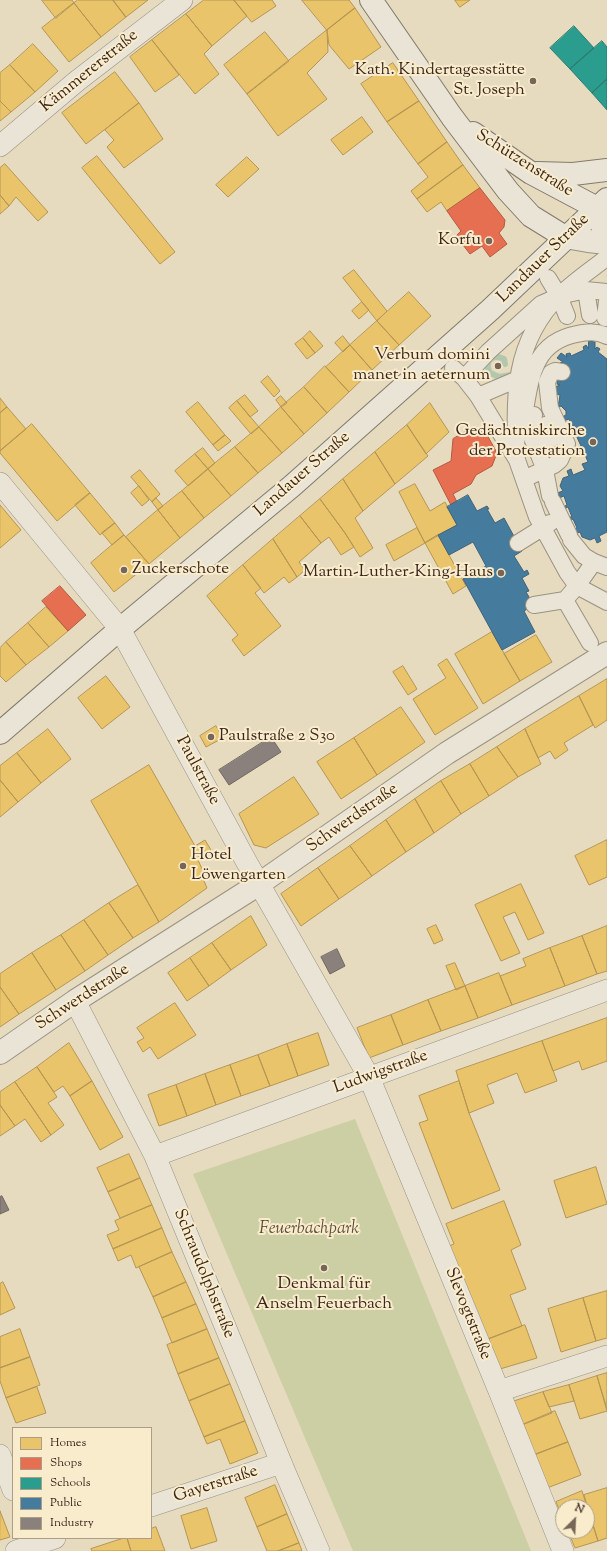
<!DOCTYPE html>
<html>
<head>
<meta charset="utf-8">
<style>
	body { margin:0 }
	#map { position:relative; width:607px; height:1551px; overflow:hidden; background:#e6dbbf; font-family:"Sorts Mill Goudy",serif }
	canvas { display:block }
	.legend { position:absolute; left:12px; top:1427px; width:140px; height:112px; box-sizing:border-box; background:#f8eccc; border:1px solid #ac9d86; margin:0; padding:5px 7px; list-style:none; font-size:12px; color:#3b261d }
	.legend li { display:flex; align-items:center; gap:8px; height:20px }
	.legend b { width:20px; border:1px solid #ac9d86 }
	.north { position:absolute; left:555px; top:1499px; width:40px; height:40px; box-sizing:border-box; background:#f8eccc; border:1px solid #ac9d86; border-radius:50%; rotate:24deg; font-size:11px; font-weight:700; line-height:16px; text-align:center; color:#3b261d }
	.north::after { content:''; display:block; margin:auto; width:14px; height:18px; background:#776556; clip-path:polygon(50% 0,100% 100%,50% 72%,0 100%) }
</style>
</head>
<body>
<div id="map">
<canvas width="607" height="1551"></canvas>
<ul class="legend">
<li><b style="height:11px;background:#e9c46a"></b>Homes</li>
<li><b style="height:11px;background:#e76f51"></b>Shops</li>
<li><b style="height:11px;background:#2a9d8f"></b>Schools</li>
<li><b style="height:11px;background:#457b9d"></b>Public</li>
<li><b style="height:11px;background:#8a817c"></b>Industry</li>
</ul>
<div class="north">N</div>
</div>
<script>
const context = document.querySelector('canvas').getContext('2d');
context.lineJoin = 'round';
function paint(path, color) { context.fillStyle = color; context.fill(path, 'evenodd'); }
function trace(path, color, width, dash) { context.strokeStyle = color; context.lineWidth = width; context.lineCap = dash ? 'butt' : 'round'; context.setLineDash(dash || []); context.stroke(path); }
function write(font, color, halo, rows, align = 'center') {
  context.font = font + ' "Sorts Mill Goudy",serif'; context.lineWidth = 4; context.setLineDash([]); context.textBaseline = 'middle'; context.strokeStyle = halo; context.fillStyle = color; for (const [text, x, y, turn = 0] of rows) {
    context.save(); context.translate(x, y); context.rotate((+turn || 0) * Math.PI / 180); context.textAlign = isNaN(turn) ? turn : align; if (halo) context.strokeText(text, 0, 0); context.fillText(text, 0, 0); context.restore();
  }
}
const green = new Path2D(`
	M355,1119L531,1551H353L193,1174Z`);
const homes = new Path2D(`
	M42,0H72L74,3L56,18Z
	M78,0H113L126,17L101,37L74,3Z
	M113,0H148L126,17Z
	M204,0H234L247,16L212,46L186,14Z
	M234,0H272L276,6L252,22Z
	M302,0H349L355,8L327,30Z
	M455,0H470L460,7Z
	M74,3L101,37L69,62L42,28Z
	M355,8L381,47L349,69L329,45L327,30Z
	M186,14L212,46L204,54L219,74L195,94L152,40Z
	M327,30L328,52L307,73L327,99L278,136L247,94Z
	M265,32L289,61L247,94L224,65Z
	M152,40L179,75L155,92L130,57Z
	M33,44L58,71L35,92L10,65Z
	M393,63L419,101L387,122L361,84Z
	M10,65L35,92L11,112L0,101V73Z
	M115,72L139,103L86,144L62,113Z
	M0,101L11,112L0,121Z
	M419,101L447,142L418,164L387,122Z
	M139,103L163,139L124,168L107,147L114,140L105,130Z
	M362,117L373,132L343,155L331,140Z
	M447,142L463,165L417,199L411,191L428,177L418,164Z
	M97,156L175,252L160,264L82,168Z
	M247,157L259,169L228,197L216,185Z
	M5,164L48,212L38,221L16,197L9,206L0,195V168Z
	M463,165L480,188L447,211L441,202L427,212L417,199Z
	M0,195L9,206L0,214Z
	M354,270L387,311L377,321L343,278Z
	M409,292L431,316L399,345L377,321Z
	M362,302L369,310L359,319L352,311Z
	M377,321L399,345L372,370L350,345Z
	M310,331L323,346L315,353L303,338Z
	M343,336L350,345L343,352L335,343Z
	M303,338L315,353L307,359L295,344Z
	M350,345L372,370L349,392L326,367Z
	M325,366L349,392L327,413L304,387Z
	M268,376L280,391L274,397L261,382Z
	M304,387L327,413L304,434L281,407Z
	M245,395L258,411L250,417L237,401Z
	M281,396L287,403L281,407L276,400Z
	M0,398L7,407L0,413Z
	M237,401L259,427L251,434L229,408Z
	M198,402L225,435L213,445L186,412Z
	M430,403L449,432L426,454L407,425Z
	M7,407L26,429L0,451V413Z
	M281,407L304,434L282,453L259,427Z
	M32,424L90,493L57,521L0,453V451Z
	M407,425L428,456L395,484L375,452Z
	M259,427L282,453L258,473L235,447Z
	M225,435L231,441L218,451L213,445Z
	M235,447L258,473L231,496L208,469Z
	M203,448L215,463L208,469L195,454Z
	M375,452L395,484L363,511L343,479Z
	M195,454L208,469L188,486L175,471Z
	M208,469L231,496L204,518L182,491Z
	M140,470L160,494L152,502L131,477Z
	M343,479L363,511L355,518L373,548L360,557L345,533L320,499Z
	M415,484L430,511L445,502L457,525L425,543L399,492Z
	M139,486L149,500L142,506L131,493Z
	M182,491L204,518L180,538L158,510Z
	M90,493L115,523L100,535L75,505Z
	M156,498L163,506L158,510L152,502Z
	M320,499L345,533L354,547L341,555L329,537L321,543L300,516Z
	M0,505L21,530L0,548Z
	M158,510L180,538L149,564L126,537Z
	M300,516L321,543L299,562L305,570L297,577L273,539Z
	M115,523L124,535L112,545L102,533Z
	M417,528L425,543L394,561L386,545Z
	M124,535L149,564L114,592L91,563Z
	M438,535L466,586L453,594L425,543Z
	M273,539L297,577L289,583L284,577L264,593L243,565Z
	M243,565L261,588L255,593L281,626L244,656L232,640L238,635L207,596Z
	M46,607L68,631L49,647L28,623Z
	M28,623L49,647L26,665L6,642Z
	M492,632L520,681L483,704L455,654Z
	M536,635L552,662L520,681L504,654Z
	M6,642L26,665L6,682L0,676V648Z
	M447,659L478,708L435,735L413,699L446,678L438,665Z
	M403,666L417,689L408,695L393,672Z
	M106,676L130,707L102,729L78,698Z
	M607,679V720L595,728L579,696Z
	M579,696L593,725L564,743L568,750L555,759L550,751L538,758L525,729Z
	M401,707L425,742L377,775L354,738Z
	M216,726L223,738L206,747L200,736Z
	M48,729L71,759L41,783L17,753Z
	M525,729L541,764L518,777L497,747Z
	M354,738L377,775L341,799L317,762Z
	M497,747L518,777L489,796L470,764Z
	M17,753L41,783L18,802L0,780V766Z
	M470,764L489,796L461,814L441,781Z
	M149,765L195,846L205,840L211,850L197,858L204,873L201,874L207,888L159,922L91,801Z
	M294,777L319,814L266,848L254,845L239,814Z
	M0,780L18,802L0,817Z
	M441,781L461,814L434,833L415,799Z
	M415,799L434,833L406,852L386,820Z
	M386,820L406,852L372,876L350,846Z
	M607,840V877L589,885L575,856Z
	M350,846L372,876L339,899L318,868Z
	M318,868L339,899L301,926L281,894Z
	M521,884L544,933L528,940L515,912L503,917L520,953L501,961L475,905Z
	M138,885L159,922L133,938L109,903Z
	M109,903L133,938L108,955L84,920Z
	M251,916L267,945L231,970L212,943Z
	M84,920L108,955L85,971L61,935Z
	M436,925L443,940L434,944L427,929Z
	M607,926V971L597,974L582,936Z
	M61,935L85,971L56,990L32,953Z
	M582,936L597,974L565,986L550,948Z
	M212,943L231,970L209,986L190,958Z
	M550,948L565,986L512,1005L500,976L526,966L523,959Z
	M32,953L56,990L19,1014L0,987V974Z
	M190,958L209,986L187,1001L168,973Z
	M455,963L465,986L456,990L446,966Z
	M499,973L512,1005L478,1018L465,986Z
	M465,986L478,1018L441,1031L428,1000Z
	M0,987L19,1014L0,1027Z
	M428,1000L441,1031L403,1045L391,1015Z
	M175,1003L196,1035L158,1059L150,1047L143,1052L137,1042L144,1038L137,1028Z
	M391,1015L403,1045L369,1058L357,1028Z
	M607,1018V1061L582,1070L579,1061L553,1071L542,1041Z
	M318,1033L329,1065L298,1076L287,1044Z
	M542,1041L557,1081L525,1093L517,1073L487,1085L494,1103L469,1113L456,1071Z
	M69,1043L92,1081L70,1096L63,1086L54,1092L37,1067Z
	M287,1044L298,1076L270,1086L258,1055Z
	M258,1055L270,1086L241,1096L230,1065Z
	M230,1065L241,1096L216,1105L205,1074Z
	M37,1067L57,1097L48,1103L64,1125L51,1135L15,1082Z
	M205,1074L216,1105L187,1116L176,1085Z
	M92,1081L123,1137L100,1150L70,1096Z
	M459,1081L469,1113L500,1190L452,1209L419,1123L428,1120L419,1096Z
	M15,1082L51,1135L41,1142L25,1119L15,1126L0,1105V1092Z
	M176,1085L187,1116L159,1126L148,1095Z
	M0,1105L15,1126L0,1136Z
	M129,1154L140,1178L108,1192L97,1168Z
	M596,1167L607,1204L566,1218L554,1181Z
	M140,1178L152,1205L120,1218L108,1192Z
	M504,1201L521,1245L511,1250L526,1289L510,1295L522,1326L486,1340L449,1246L454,1244L446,1224Z
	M152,1205L162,1228L113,1249L107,1235L119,1230L115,1221Z
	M162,1228L172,1252L136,1268L131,1255L118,1261L113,1249Z
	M172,1252L186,1282L153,1297L139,1267Z
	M3,1282L15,1308L0,1315V1284Z
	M186,1282L196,1304L162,1318L153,1297Z
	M607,1291V1338L596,1341L583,1298Z
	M583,1298L596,1341L561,1352L548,1309Z
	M196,1304L207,1329L172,1343L162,1318Z
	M525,1325L537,1358L500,1369L486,1340Z
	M20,1329L30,1357L0,1368V1337Z
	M207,1329L219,1358L178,1374L167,1345Z
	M30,1357L40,1385L6,1398L0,1381V1368Z
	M219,1358L230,1384L189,1401L178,1374Z
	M607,1373V1409L597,1376Z
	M597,1376L607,1411L580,1419L569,1385Z
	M230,1384L245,1421L204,1437L189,1401Z
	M569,1385L574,1401L549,1407L543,1392Z
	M37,1387L46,1413L16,1423L6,1398Z
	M543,1392L552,1413L522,1425L512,1402Z
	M555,1411L568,1442L534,1455L522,1425Z
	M245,1421L258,1453L230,1464L220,1439L207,1444L204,1437Z
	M568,1442L581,1475L547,1488L534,1455Z
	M275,1485L287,1514L257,1527L245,1498Z
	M607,1488V1538L598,1541L584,1495Z
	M582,1491L598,1541L575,1548L568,1531H587V1507H563V1518L556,1502Z
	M207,1508L217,1541L191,1549L181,1516Z
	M0,1511L10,1537L0,1540Z
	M287,1514L299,1543L278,1551H267L257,1527Z
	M156,1527L165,1551H131L127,1538H151V1529Z
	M124,1538H127L131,1551H92L91,1549Z
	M299,1543L302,1551H278Z`);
const shops = new Path2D(`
	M480,188L505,220L504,227L499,233L507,244L490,257L482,246L470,254L456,236L461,231L447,211Z
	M470,429L486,433L497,453L492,466L476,475L471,484L453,494L457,502L451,505L433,470L451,461L453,439Z
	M60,586L86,615L68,631L42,601Z`);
const schools = new Path2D(`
	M574,26L594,48L570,69L550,48Z
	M602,41L607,47V79L592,93L570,69Z
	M607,79V110L592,93Z`);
const public = new Path2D(`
	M589,341L595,342V349L597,347L600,349L598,352L607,359V532L599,536L601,541L597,543L595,538L590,540L582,537L580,532L575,534L573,530L577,528L573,519L571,520L570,517H572L568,507L566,508L565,506L567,505L564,496L559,498L557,493L563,491L560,486L563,478L569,476L567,471L571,469L573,475L585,470L582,464L588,462L583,450L577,453L575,449L581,446L576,435L571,437L569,433L574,430L569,419L564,421L562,417L566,415V411L561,406L557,408L554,404L559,402L560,395L556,394L553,388L560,385L557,384L558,380L561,381L563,367L560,366V363L563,362L557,358L561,353L567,357L566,354L570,353L571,356L584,350L583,347L586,345L588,348Z
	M468,495L477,511L487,506L489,509H487L495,523L504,518L522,551L514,556L524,572L527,570L529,574L522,578L529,591L526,592L534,605L524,611L535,632L502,650L463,579L486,566L473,542L449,555L438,535L457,525L447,507Z`);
const industry = new Path2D(`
	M271,737L281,752L229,785L219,770Z
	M337,949L345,966L330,974L321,957Z
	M2,1196L9,1210L0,1214V1197Z`);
const stream = new Path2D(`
	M505,364L504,359C491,353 484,362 490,373L499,377L511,375`);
const pedestrian = new Path2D(`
	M548,278L559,296L567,316
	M586,290L590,315
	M605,318L607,301
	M453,368L464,378L478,396L517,460L537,517L567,572L577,586L607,602
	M464,378L488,352L541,304L559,296L586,290L607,292
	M478,396L518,379L523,380
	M525,410C531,375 535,342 577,334C588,332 596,331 607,336
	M534,415L524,418L545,470L550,496
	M530,433L545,425
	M537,449L554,437
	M517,456C513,397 514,341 559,296C573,282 591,270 606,258
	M524,479L554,465L560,460L567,444L550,408L547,382L551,373L555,371L562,372
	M553,502L569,535
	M571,540L584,556L594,562
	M518,543L550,523
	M534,605L565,600
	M590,643L565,600L577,586L594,562L607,567`);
const minor = new Path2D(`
	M0,146L77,81L182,0
	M0,483L120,629L246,861L369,1077L499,1391L563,1551
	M75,1001L155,1156L285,1472L319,1551
	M155,1156L607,990
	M499,1391L607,1356
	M0,1455L13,1490
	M151,1506L281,1463
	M16,1551L55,1538`);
const tertiary = new Path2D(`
	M597,208L603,229L607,236
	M565,237L588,241L607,243
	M0,1053L75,1001L259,884L447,753L607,653`);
const secondary = new Path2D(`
	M371,0L452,117L508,191L531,216L565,237
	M473,133L531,173L597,208
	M537,173L573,174L607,170
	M0,733L120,629L292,486L490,310L607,199`);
const markers = [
	[533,81,4,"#776556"],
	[489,241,4,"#776556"],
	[498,366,4,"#776556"],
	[593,442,4,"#776556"],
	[124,570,4,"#776556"],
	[501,573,4,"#776556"],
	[211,737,4,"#776556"],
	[183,866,4,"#776556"],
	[324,1268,4,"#776556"]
];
const poiNames = [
	["Kath. Kindertagesstätte",525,71],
	["St. Joseph",525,91],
	["Korfu",481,241],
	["Verbum domini",490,356],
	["manet in aeternum",490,376],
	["Gedächtniskirche",585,432],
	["der Protestation",585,452],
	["Zuckerschote",132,570,"left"],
	["Martin-Luther-King-Haus",493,573],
	["Paulstraße 2 S30",219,737,"left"],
	["Hotel",191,856,"left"],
	["Löwengarten",191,876,"left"],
	["Denkmal für",324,1285,"center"],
	["Anselm Feuerbach",324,1305,"center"]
];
const streetNames = [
	["Kämmererstraße",90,72,-39],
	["Schützenstraße",524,164,32],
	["Landauer Straße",544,259,-44],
	["Landauer Straße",303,475,-41],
	["Paulstraße",197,771,62],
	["Schwerdstraße",353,819,-35],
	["Schwerdstraße",83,998,-33],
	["Ludwigstraße",381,1073,-20],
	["Schraudolphstraße",203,1274,68],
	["Slevogtstraße",467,1314,68],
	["Gayerstraße",216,1485,-18]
];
const parkNames = [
	["Feuerbachpark",309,1230]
];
paint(green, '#cccea4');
paint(homes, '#e9c46a');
trace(homes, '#b59553', 1);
paint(shops, '#e76f51');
trace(shops, '#b35941', 1);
paint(schools, '#2a9d8f');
trace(schools, '#2f796d', 1);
paint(public, '#457b9d');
trace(public, '#426277', 1);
paint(industry, '#8a817c');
trace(industry, '#726660', 1);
trace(stream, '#b3c7af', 6);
trace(pedestrian, '#9b9281', 18);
trace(minor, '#9b9281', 22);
trace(tertiary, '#9b9281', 24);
trace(secondary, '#827a6b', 24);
trace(pedestrian, '#e9e4d6', 16);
trace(minor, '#e9e4d6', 21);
trace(tertiary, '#e9e4d6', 22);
trace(secondary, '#e9e4d6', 22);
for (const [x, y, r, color] of markers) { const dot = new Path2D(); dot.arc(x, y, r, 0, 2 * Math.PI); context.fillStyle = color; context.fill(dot); trace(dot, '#f8eccc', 1.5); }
write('17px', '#3b261d', '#f8eccc', poiNames, 'right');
write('17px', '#3b261d', '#f8eccc', streetNames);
write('italic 17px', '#5a4e39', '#f8eccc', parkNames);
</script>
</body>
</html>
